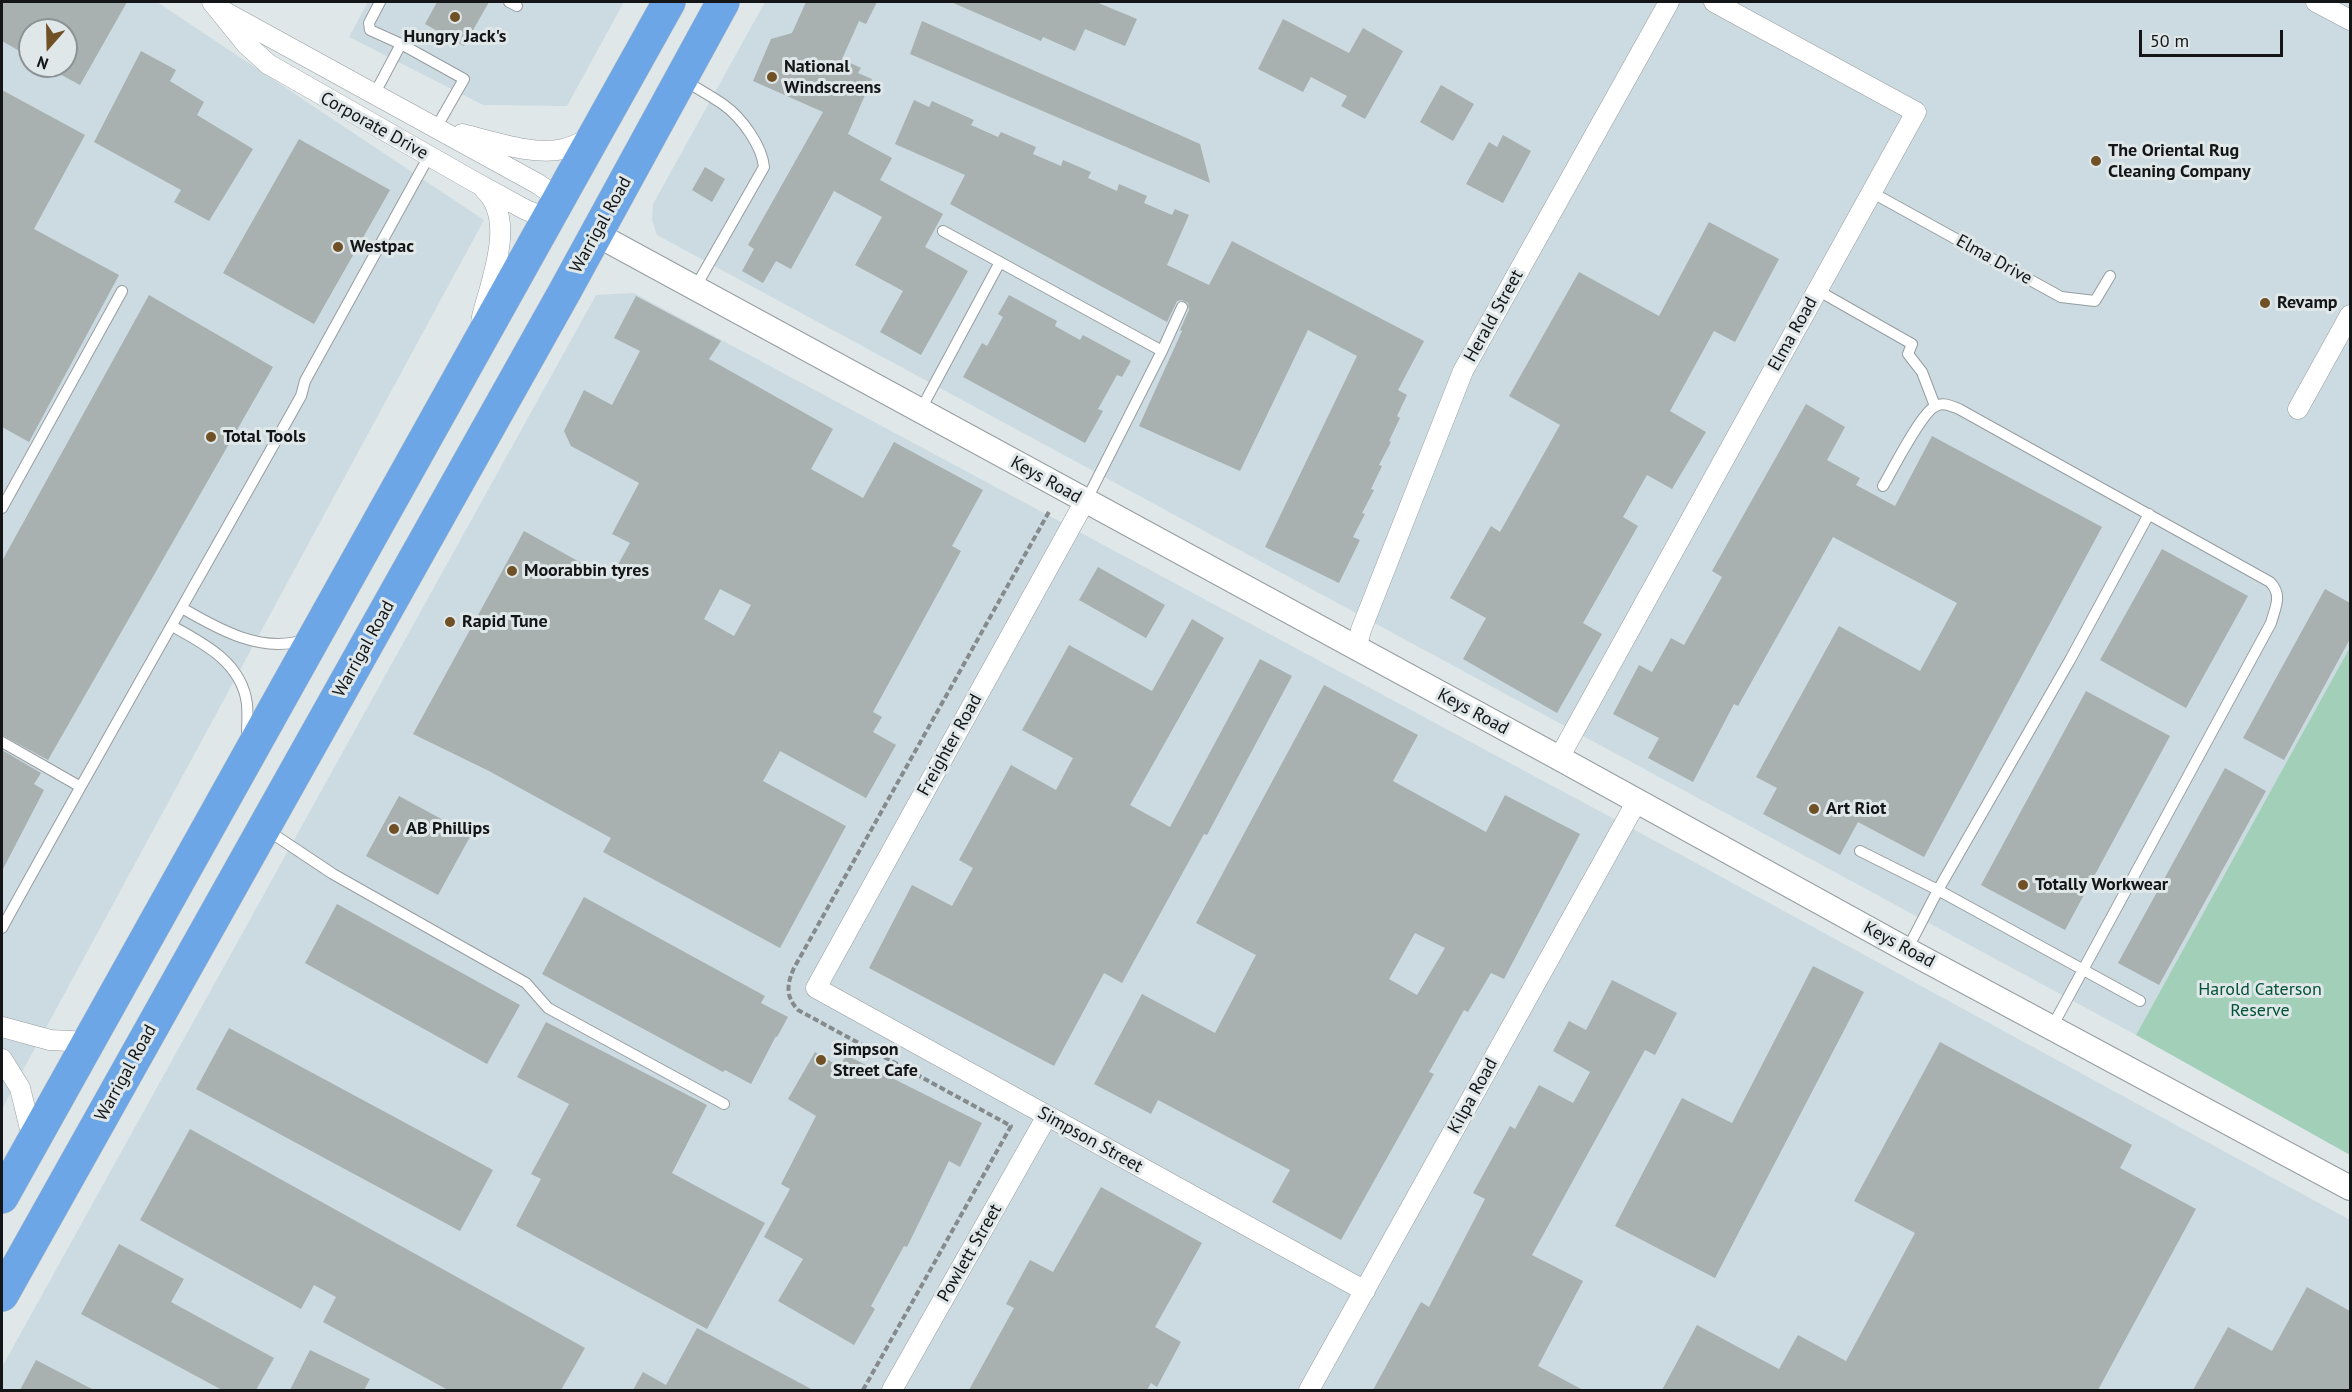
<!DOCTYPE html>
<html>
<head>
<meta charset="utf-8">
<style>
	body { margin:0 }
	#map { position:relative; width:2352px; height:1392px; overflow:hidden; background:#dfe7e9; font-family:"PT Sans",sans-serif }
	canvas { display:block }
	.frame { position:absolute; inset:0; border:3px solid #131516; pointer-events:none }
	.north { position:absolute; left:18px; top:18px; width:60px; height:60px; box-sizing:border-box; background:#dfe7e9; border:2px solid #8d9395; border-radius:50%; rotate:200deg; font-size:16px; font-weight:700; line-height:24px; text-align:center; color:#131516 }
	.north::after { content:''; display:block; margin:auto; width:21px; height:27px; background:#705126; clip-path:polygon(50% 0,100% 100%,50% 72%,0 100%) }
	.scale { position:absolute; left:2139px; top:30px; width:144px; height:27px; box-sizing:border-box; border:3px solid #131516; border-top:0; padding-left:8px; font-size:18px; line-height:21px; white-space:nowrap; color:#131516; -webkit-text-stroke:4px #dfe7e9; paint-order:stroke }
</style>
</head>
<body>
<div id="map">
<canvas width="2352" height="1392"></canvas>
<div class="frame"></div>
<div class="north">N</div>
<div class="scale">50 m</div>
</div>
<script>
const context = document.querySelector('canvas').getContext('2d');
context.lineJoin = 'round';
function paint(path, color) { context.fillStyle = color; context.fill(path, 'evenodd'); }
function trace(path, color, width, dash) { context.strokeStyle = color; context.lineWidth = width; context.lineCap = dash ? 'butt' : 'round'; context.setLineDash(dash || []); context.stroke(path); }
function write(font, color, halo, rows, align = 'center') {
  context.font = font + ' "PT Sans",sans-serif'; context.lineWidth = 6; context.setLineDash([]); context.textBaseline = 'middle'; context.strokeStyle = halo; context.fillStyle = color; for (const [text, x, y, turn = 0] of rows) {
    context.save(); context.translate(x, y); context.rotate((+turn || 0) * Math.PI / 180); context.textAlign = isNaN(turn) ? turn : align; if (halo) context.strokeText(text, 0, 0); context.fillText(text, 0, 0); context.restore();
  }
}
const built = new Path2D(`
	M2,2H157L484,220L2,1109ZM30,30H66V66H30Z
	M368,2H624L567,106L483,105L349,37Z
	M765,2H2350V647L2136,1035L657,235L652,220L653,204Z
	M634,293L1685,857L2350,1220V1390H2V1367L596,295Z`);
const green = new Path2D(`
	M2350,647V1155L2136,1035Z`);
const building = new Path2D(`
	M2,2H127L80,85L45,66H66V30H30V57L2,41Z
	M437,2H489L464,46L425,24Z
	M806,2H877L866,24L859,21L842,59L861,68L858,73L872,79L848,134L892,158L880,180L943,214L925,247L968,271L921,355L880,332L903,291L855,265L882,217L834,191L791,269L776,261L763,283L742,271L754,249L748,245L823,112L753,81L771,39L792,33Z
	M951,2H1096L1137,19L1125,46L1085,29L1075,51L1043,37L1041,41Z
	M1283,19L1349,53L1363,28L1403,51L1365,119L1341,106L1347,96L1311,77L1303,92L1258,69Z
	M922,21L1200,144L1210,183L910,54Z
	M141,51L176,70L170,81L204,102L197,115L253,149L209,221L174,202L181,190L94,142Z
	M1441,85L1474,104L1453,141L1420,122Z
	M2,90L85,135L34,229L119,275L29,442L2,427Z
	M914,100L929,107L932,101L974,120L971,125L998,137L1001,132L1036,147L1033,154L1061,166L1063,160L1091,172L1088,178L1117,191L1119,184L1147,196L1144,203L1172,215L1175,209L1189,215L1167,265L1209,285L1232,241L1424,341L1398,390L1407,395L1397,416L1400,418L1389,441L1391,442L1379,465L1382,466L1371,489L1374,490L1362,513L1365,514L1353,537L1360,540L1339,583L1265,547L1357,356L1308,330L1240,471L1139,426L1182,331L1180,330L1189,310L1188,303L1182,300L1177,301L1167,322L950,204L965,175L895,144Z
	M1503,135L1531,151L1503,203L1466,184L1489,142L1497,147Z
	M299,139L390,190L314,324L223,273Z
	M705,167L725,179L712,202L692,190Z
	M1709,222L1779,259L1735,342L1714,331L1670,411L1706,432L1672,489L1647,475L1623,517L1638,526L1583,623L1602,634L1557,713L1463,659L1486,618L1450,598L1491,526L1500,532L1560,425L1509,396L1579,272L1659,316Z
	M149,295L273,367L48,760L2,735V561Z
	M1009,295L1057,321L1055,326L1080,340L1083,335L1131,361L1122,377L1117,375L1098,409L1103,411L1085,443L963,377L982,343L987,346L1003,317L998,314Z
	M636,296L721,341L709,359L833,429L811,469L863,498L894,442L983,490L952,546L961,551L873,712L882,717L873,732L896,745L866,798L780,751L763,781L846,826L780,948L603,852L611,838L489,771L413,734L524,531L610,579L630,543L612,534L639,483L571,446L564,431L584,390L612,405L640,351L614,338ZM720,589L751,605L734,636L704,619Z
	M1806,404L1845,427L1827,460L1860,478L1856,485L1895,506L1932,436L2102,527L1924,857L1858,822L1840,855L1763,814L1777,788L1756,777L1839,626L1920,671L1957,603L1833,537L1738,706L1734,704L1693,782L1648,758L1659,738L1613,714L1639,665L1652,672L1671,638L1684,645L1722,577L1712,571Z
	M2162,549L2248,596L2186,708L2100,660Z
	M1098,567L1165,605L1146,638L1079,600Z
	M2325,589L2350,603V639L2284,760L2243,738Z
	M1192,619L1224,638L1130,805L1170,827L1260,659L1292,676L1207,835L1204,834L1122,983L1104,973L1054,1066L869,968L912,885L952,906L973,868L959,860L1011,765L1056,790L1073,758L1022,730L1069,645L1152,691Z
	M1324,685L1418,735L1393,781L1486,832L1505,795L1580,834L1504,979L1491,973L1468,1012L1464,1010L1429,1072L1434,1074L1341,1240L1272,1202L1290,1170L1158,1100L1151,1114L1094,1084L1142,994L1215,1033L1256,955L1196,923ZM1415,933L1445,948L1417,995L1389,979Z
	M2086,691L2170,736L2065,930L1981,885Z
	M2,750L41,773L34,784L44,790L2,871Z
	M2225,768L2266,791L2159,985L2118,963Z
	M399,796L471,835L438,895L366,856Z
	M584,897L765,996L761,1003L788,1017L777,1037L776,1036L751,1084L725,1070L723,1072L542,974Z
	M337,904L520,1005L487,1064L305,963Z
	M1813,966L1864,992L1715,1278L1615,1226L1682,1098L1732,1123Z
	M1612,980L1677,1013L1655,1055L1645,1050L1532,1255L1583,1281L1538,1366L1583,1390H1373L1421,1302L1429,1307L1485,1199L1473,1193L1510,1126L1515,1129L1539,1085L1573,1103L1590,1072L1553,1051L1569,1021L1586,1030Z
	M546,1022L707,1105L672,1173L765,1223L707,1329L516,1226L541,1179L531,1174L569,1104L517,1077Z
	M229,1028L493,1170L460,1231L196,1089Z
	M1940,1042L2132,1145L2120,1168L2196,1209L2098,1390H1662L1697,1325L1779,1369L1798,1335L1846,1361L1915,1233L1854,1201Z
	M815,1052L840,1067L846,1055L982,1123L960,1167L949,1161L907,1247L904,1246L871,1306L875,1309L854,1345L778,1301L803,1259L764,1237L790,1189L781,1184L816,1116L788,1099Z
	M190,1129L585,1348L561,1390H448L323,1322L336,1297L314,1285L301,1309L140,1220Z
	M1101,1187L1202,1243L1155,1327L1181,1342L1157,1387L1151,1383L1147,1390H969L1014,1308L1006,1304L1030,1260L1053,1272Z
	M119,1244L184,1279L171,1302L274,1358L256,1390H222L81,1314Z
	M2307,1287L2350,1311V1390H2193L2228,1327L2272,1351Z
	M697,1328L813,1390H633L643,1372L666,1385Z
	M310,1350L370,1379L364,1390H290Z
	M36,1360L94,1390H20Z`);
const path = new Path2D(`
	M863,1390L1011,1126L798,1010C785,996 787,984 794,968L1050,510`);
const service = new Path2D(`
	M380,2L369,23L370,30L401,44
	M509,2L517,6
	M683,80C697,88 711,96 724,105C742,118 762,146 764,167L695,288
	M375,93L401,44L464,79L436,128
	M1871,192L2061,297L2095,301L2110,276
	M943,231L1162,351
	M1817,290L1912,344L1908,354L1922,372L1935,406
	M920,411L1000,262
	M1883,486C1892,471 1922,411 1936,406C1944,402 1951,406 1959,409L2270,582C2283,595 2275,608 2271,623L2052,1027
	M1086,501L1162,351L1182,307
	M2,508L122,291
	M182,608C218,629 263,655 306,639
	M172,626C205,644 242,663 247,704C248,715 247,727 247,737
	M2,742L79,786
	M267,830L333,874L526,983L548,1008L724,1104
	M1860,851L1938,890L2070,660L2149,514
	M2,928C100,750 202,573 301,396L305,381L429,156
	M1907,950L1938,890L2140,1001`);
const minor = new Path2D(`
	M212,2L246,44L268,64L473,181L526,210L547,218
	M2316,2L2350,20
	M225,12L538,184L558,198
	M462,134C492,141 534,156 563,149C574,147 584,141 593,136
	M482,317C491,280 517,219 484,189
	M2298,409L2350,315
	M1085,501L816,988L1365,1291
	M1356,649L1361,630L1463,371L1669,2
	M1559,758L1916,112L1714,2
	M2,1027L50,1040L89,1042
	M2,1059L20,1088L33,1141
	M892,1390L1047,1116
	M1309,1390L1637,801`);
const tertiary = new Path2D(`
	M596,234L1559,758L1907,950L2350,1188`);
const trunk = new Path2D(`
	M2,1197L669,2
	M2,1295L565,291L723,2`);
const markers = [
	[455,17,6,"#705126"],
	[772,77,6,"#705126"],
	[2096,161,6,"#705126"],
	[338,247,6,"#705126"],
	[2265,303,6,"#705126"],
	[211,437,6,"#705126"],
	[512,571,6,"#705126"],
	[450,622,6,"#705126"],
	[1814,809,6,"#705126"],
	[394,829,6,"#705126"],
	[2023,885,6,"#705126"],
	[821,1060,6,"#705126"]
];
const poiNames = [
	["Hungry Jack's",455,37,"center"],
	["National",784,67],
	["Windscreens",784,88],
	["The Oriental Rug",2108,151],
	["Cleaning Company",2108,172],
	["Westpac",350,247],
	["Revamp",2277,303],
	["Total Tools",223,437],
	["Moorabbin tyres",524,571],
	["Rapid Tune",462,622],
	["Art Riot",1826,809],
	["AB Phillips",406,829],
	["Totally Workwear",2035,885],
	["Simpson",833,1050],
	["Street Cafe",833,1071]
];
const streetNames = [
	["Corporate Drive",374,126,29],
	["Warrigal Road",601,225,-61],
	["Elma Drive",1994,260,29],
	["Herald Street",1494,316,-61],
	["Elma Road",1793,334,-61],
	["Keys Road",1046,480,29],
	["Warrigal Road",364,649,-61],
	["Keys Road",1473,712,28],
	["Freighter Road",950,745,-61],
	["Keys Road",1899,945,28],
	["Warrigal Road",126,1073,-61],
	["Kilpa Road",1473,1096,-61],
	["Simpson Street",1090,1140,29],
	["Powlett Street",970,1253,-60]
];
const parkNames = [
	["Harold Caterson",2260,990],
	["Reserve",2260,1011]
];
paint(built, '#ccdbe1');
paint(green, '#a2cfb8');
paint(building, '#a8b0b0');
trace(service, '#969da0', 12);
trace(minor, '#969da0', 21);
trace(tertiary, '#969da0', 26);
trace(trunk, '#c2c2c2', 34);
trace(path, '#858a8c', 4, [6, 3]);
trace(service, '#fff', 10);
trace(minor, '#fff', 20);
trace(tertiary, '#fff', 24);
trace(trunk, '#6ca6e6', 33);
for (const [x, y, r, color] of markers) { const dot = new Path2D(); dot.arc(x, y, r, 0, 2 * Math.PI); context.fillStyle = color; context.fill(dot); trace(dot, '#dfe7e9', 2); }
write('bold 18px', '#131516', '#dfe7e9', poiNames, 'left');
write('18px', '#131516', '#dfe7e9', streetNames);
write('18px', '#035137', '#dfe7e9', parkNames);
</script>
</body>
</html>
